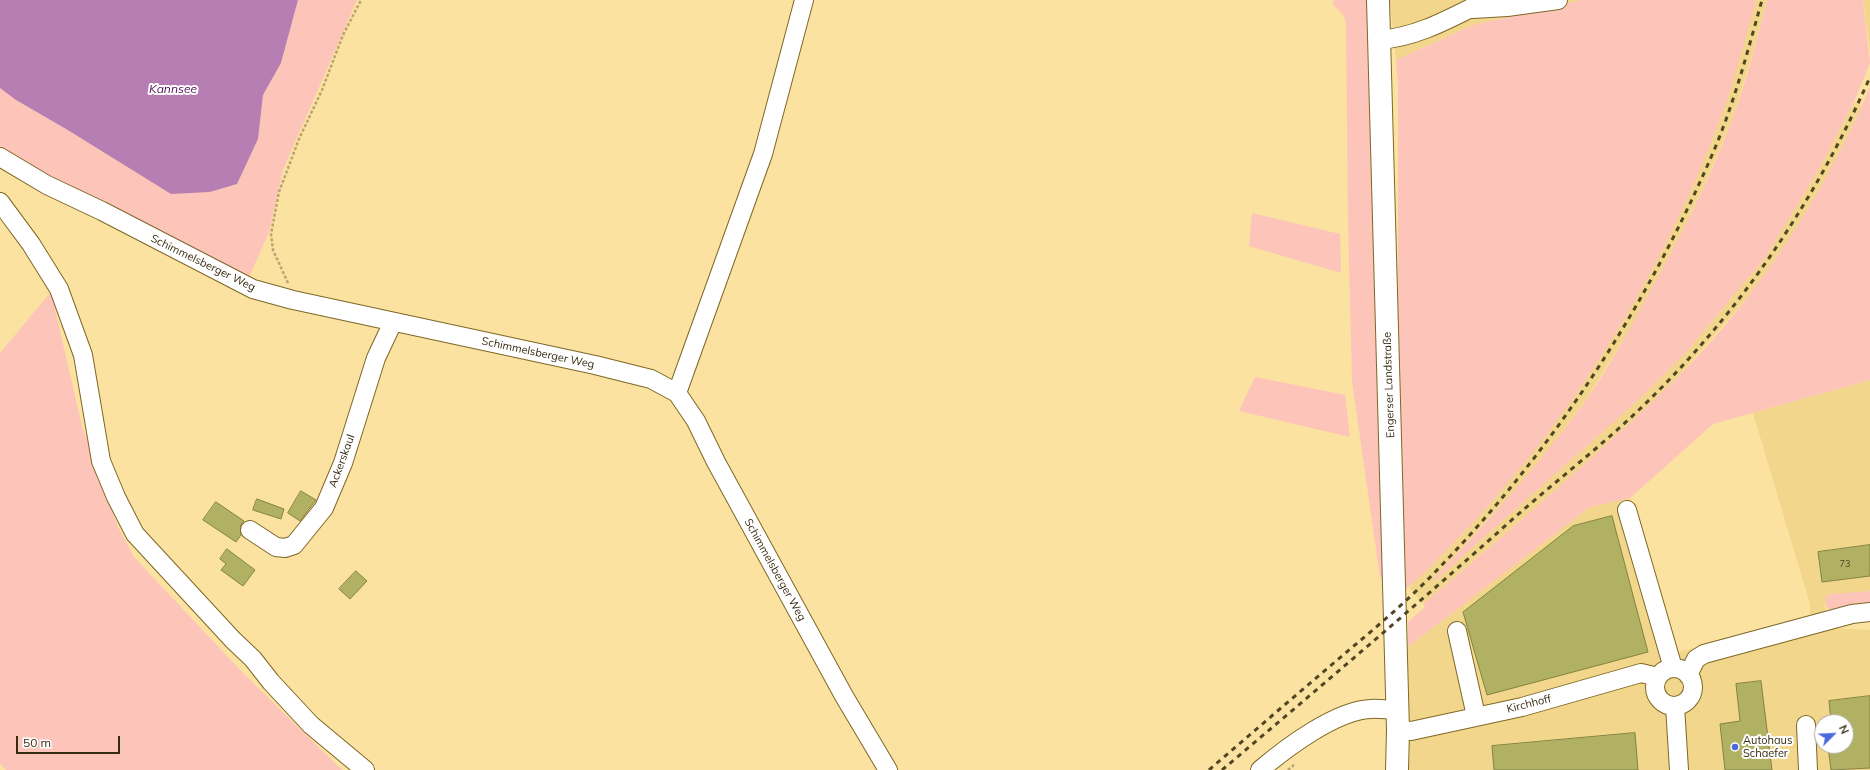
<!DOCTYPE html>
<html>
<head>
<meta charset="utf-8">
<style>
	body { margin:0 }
	#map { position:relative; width:1870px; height:770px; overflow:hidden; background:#fbe2a0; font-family:Mulish,sans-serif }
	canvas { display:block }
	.north { position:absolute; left:1814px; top:714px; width:40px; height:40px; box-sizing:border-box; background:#fff; border:1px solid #aeaa9f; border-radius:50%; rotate:66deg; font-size:11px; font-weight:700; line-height:16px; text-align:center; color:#352b10 }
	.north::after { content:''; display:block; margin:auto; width:14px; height:18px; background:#4b68dc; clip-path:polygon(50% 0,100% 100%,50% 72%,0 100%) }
	.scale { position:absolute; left:16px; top:736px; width:104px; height:18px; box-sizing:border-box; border:2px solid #352b10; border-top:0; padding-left:5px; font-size:12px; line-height:14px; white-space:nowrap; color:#352b10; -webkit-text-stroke:3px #fff; paint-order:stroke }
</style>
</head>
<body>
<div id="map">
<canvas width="1870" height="770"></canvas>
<div class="north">N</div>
<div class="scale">50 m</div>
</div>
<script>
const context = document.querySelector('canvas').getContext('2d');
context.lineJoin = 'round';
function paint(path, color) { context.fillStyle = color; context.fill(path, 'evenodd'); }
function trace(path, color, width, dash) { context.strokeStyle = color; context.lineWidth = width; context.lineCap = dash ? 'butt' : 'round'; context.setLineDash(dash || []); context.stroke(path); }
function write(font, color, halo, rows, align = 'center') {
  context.font = font + ' Mulish,sans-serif'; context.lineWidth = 4; context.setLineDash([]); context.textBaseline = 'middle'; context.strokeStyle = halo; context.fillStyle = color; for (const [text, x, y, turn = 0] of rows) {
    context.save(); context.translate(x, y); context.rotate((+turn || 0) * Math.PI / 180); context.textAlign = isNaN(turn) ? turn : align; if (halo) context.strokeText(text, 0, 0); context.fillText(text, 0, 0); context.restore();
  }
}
const built = new Path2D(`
	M1390,0H1582L1473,25L1396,60Z
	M1756,0H1767L1755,45L1733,117L1706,181L1675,247L1630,329L1585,401L1549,449L1513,492L1434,578L1435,581L1644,395L1688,350L1765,258L1819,169L1854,102L1862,106L1828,176L1789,240L1752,292L1684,370L1651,405L1566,481L1423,604L1409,587L1461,536L1497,496L1622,321L1666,242L1721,117Z
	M1863,0H1870V51Z
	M1870,380V591L1830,594L1825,604L1829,628L1870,630V770H1408L1410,753L1408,647L1590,507L1630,498L1679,652L1810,620V604L1753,413ZM1822,722H1846V746H1822Z`);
const green = new Path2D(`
	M298,0H357L283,170L269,232L249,277L48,174L0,146V88L16,100L66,129L171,194L210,192L237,184L258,139L263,95L281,63Z
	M1334,0H1367L1385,580L1380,577L1352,381L1348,221L1346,24L1344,16L1333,4Z
	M1582,0H1756C1745,39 1735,79 1721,117C1668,260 1584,400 1482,513C1466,530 1450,547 1434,563C1425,572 1416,582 1405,589L1398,362V84L1396,60L1473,25Z
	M1767,0H1863L1870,63L1854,102L1819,169L1765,258L1688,350L1644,395L1435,581L1434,578C1487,522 1538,466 1584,403C1608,369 1628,332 1648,295C1680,238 1710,179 1733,117C1747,79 1757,39 1767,0Z
	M1870,87V380L1713,424L1630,498L1590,507L1408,647V622L1425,607L1423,604C1483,553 1543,502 1601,449C1655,401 1709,350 1752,291C1800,228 1839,160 1870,87Z
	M1252,213L1340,234L1341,273L1249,246Z
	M51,292L82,426L117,525L134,557L242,672L342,770H6L0,763V353Z
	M1255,377L1345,395L1350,437L1239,411Z
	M1870,591V606L1832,610L1827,608L1825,598L1830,594Z`);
const water = new Path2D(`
	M0,0H298L281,63L263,95L258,139L237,184L210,192L171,194L66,129L16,100L0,88Z`);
const building = new Path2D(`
	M301,491L316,500L300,521L288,513Z
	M257,499L284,509L281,519L253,510Z
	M216,502L244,521L241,525V535L236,542L203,520Z
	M1612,516L1648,652L1487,695L1463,612L1573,526Z
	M1870,545V576L1822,582L1818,552Z
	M227,549L255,570L243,586L221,570L226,564L220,559Z
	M356,571L367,581L350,599L339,589Z
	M1761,681L1772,770H1725L1720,724L1740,721L1736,684Z
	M1870,696V768L1831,770L1828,746H1846V722H1831L1829,701Z
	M1635,733L1638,770H1494L1492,746Z`);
const path = new Path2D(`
	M288,283L273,250L271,234L279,192L299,139L322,90L343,35L361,0
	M1288,770L1294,765`);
const minor = new Path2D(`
	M1473,9L1507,7L1558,0
	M1379,40C1419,37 1452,17 1487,0
	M0,157L47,185L102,211L253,289L293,300L595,365L651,379L677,393L696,421L716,462L844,696L888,770
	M0,202L31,244L59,289L83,355L101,461L116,497L135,534L233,640L253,659L271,682L311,725L365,770
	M677,393L763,154L804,0
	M1627,510L1673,668
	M250,530L276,547L285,548L294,545L324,508L343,463L376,358L393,322
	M1457,631L1476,716
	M1655 687a19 19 0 1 1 38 0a19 19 0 1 1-38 0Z
	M1688,675L1696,659L1704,654L1852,614L1870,612
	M1675,706L1679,770
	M1806,725L1808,770
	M1398,730L1411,731L1522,707L1641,673L1658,677
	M1260,770C1286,748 1335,711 1370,709C1379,708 1388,710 1397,710`);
const major = new Path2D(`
	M1378,0L1398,730L1397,770`);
const rail = new Path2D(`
	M1209,770C1253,732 1297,694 1342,656C1375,628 1409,600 1439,568C1556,447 1649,303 1715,148C1735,100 1748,50 1762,0
	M1222,770C1320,687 1418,604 1514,518C1557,480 1604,444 1645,404C1741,311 1816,200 1870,77`);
const markers = [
	[1735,747,4,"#4b68dc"]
];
const numberNames = [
	["73",1845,564]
];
const streetNames = [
	["Schimmelsberger Weg",203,263,26],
	["Schimmelsberger Weg",538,353,12],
	["Engerser Landstraße",1389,385,-92],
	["Ackerskaul",342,461,-70],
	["Schimmelsberger Weg",775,570,61],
	["Kirchhoff",1529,704,-14]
];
const poiNames = [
	["Autohaus",1743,741],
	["Schaefer",1743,754]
];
const waterNames = [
	["Kannsee",173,89]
];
paint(built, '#f2d68c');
paint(green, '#fdc4ba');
paint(water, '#b77eb3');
paint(building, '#b0b163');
trace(building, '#838342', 1);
trace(minor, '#7e6726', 20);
trace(major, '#7e6726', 24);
trace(path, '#b9a570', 2.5, [3, 2]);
trace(minor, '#fff', 18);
trace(major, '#fff', 22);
trace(rail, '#514524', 3, [5, 5]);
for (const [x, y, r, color] of markers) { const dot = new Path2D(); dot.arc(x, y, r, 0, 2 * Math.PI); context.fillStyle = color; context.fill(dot); trace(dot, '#fff', 1.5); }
write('9px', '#544c25', null, numberNames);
write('11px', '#352b10', '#fff', streetNames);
write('11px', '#352b10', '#fff', poiNames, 'left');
write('italic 12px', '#540d52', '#fff', waterNames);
</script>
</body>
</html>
